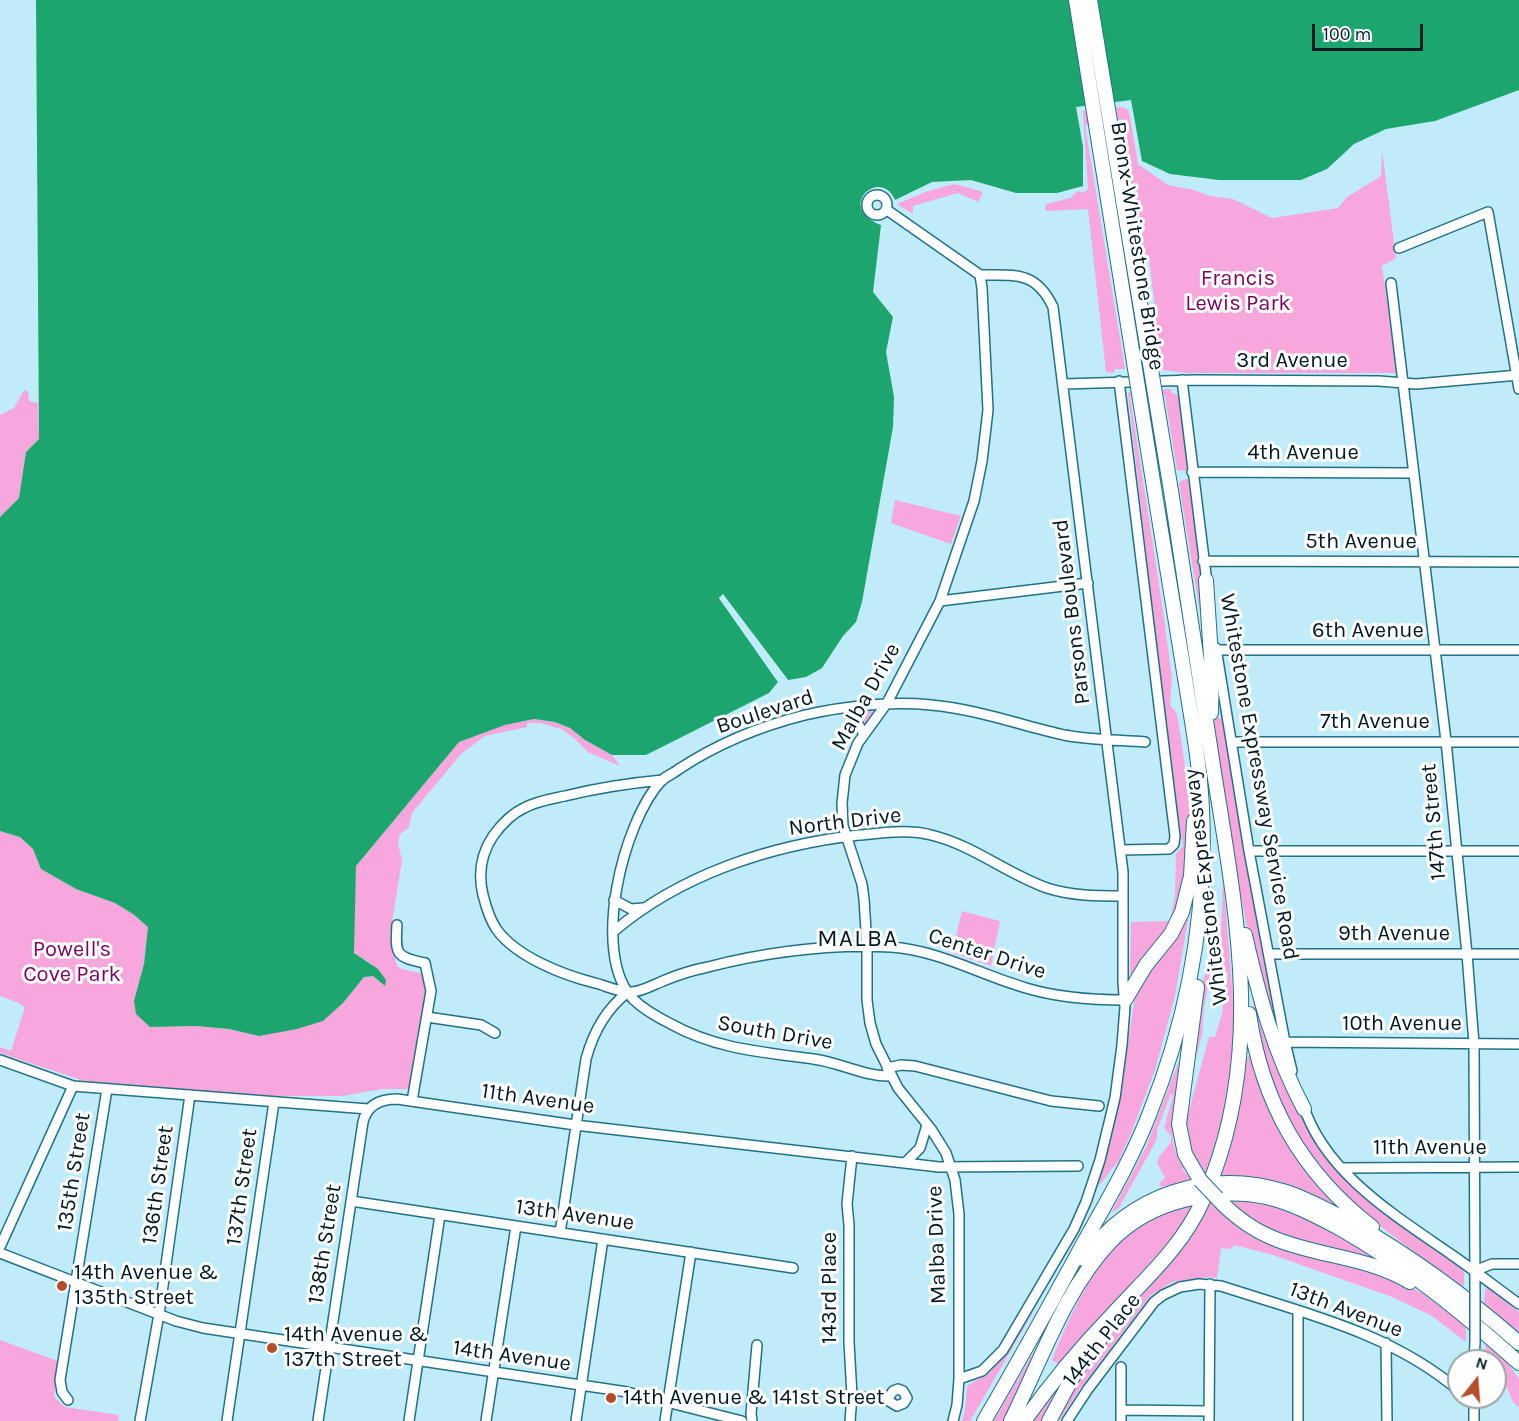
<!DOCTYPE html>
<html>
<head>
<meta charset="utf-8">
<style>
	body { margin:0 }
	#map { position:relative; width:1519px; height:1421px; overflow:hidden; background:#c0ebf9; font-family:Karla,sans-serif }
	canvas { display:block }
	.north { position:absolute; left:1447px; top:1349px; width:60px; height:60px; box-sizing:border-box; background:#fff; border:2px solid #99a3a7; border-radius:50%; rotate:17deg; font-size:16px; font-weight:700; line-height:24px; text-align:center; color:#001a23 }
	.north::after { content:''; display:block; margin:auto; width:21px; height:27px; background:#b54e28; clip-path:polygon(50% 0,100% 100%,50% 72%,0 100%) }
	.scale { position:absolute; left:1312px; top:24px; width:111px; height:27px; box-sizing:border-box; border:3px solid #001a23; border-top:0; padding-left:8px; font-size:18px; line-height:21px; white-space:nowrap; color:#001a23; -webkit-text-stroke:4px #fff; paint-order:stroke }
</style>
</head>
<body>
<div id="map">
<canvas width="1519" height="1421"></canvas>
<div class="north">N</div>
<div class="scale">100 m</div>
</div>
<script>
const context = document.querySelector('canvas').getContext('2d');
context.lineJoin = 'round';
function paint(path, color) { context.fillStyle = color; context.fill(path, 'evenodd'); }
function trace(path, color, width, dash) { context.strokeStyle = color; context.lineWidth = width; context.lineCap = dash ? 'butt' : 'round'; context.setLineDash(dash || []); context.stroke(path); }
function write(font, color, halo, rows, align = 'center') {
  context.font = font + ' Karla,sans-serif'; context.lineWidth = 6; context.setLineDash([]); context.textBaseline = 'middle'; context.strokeStyle = halo; context.fillStyle = color; for (const [text, x, y, turn = 0] of rows) {
    context.save(); context.translate(x, y); context.rotate((+turn || 0) * Math.PI / 180); context.textAlign = isNaN(turn) ? turn : align; if (halo) context.strokeText(text, 0, 0); context.fillText(text, 0, 0); context.restore();
  }
}
const green = new Path2D(`
	M1123,107L1129,111L1138,164L1168,185L1194,190L1210,196L1233,199L1272,218L1338,208L1347,197L1381,176L1382,150L1396,258L1382,266L1397,373H1186L1163,370L1154,316L1156,315L1149,259L1143,263L1122,119L1085,125L1125,369H1115L1114,373L1106,372L1088,209L1045,211L1046,204L1070,198L1078,191L1083,193L1088,189L1083,111Z
	M955,184L983,192L978,202L958,193L913,206V214L897,204L928,191Z
	M1171,389V392L1179,396L1188,471L1177,470L1165,396H1130L1162,604L1172,678L1170,705L1177,714C1188,782 1202,865 1169,929C1160,946 1144,961 1132,976L1130,974L1131,922L1170,921L1175,895L1176,854L1183,846L1169,755L1128,394L1130,391Z
	M24,390L28,392L29,401L38,403L39,439L26,452L19,498L0,517V415L14,408Z
	M1188,479L1191,484L1205,623L1203,631L1179,483L1183,480Z
	M895,500L961,516L951,544L891,523Z
	M874,709L866,722L862,723L855,713L858,710Z
	M1214,716L1222,719L1276,1014L1277,1035L1254,963L1238,881L1221,774Z
	M534,719L555,722L570,728L585,740L612,755L620,766L588,752L574,738L561,729L540,723H527V727L485,736L461,754L412,813L409,827L400,834L398,844L402,860L390,935L397,966L402,969L420,973L424,979L425,993L413,1079L407,1089H382L343,1096H236L99,1086L0,1053V1047L11,1051L25,1007L19,1004V1003L0,996V831L20,837L33,849L41,869L76,889L115,903L133,914L148,927L144,964L150,1027L196,1026L229,1029L259,1036L323,1020L343,1003L364,977L373,976L385,986C380,979 376,970 371,964C364,957 356,959 353,948L356,866L459,742L505,725Z
	M1223,878L1233,998V1051L1227,1117L1206,1179L1196,1166L1184,1129L1209,1037H1215L1222,1014L1228,973L1211,969L1204,1007L1202,1035L1183,1104L1201,986L1208,966L1220,959Z
	M962,911L1000,921L991,966L952,953Z
	M1189,914L1175,996L1155,1070L1130,1136L1119,1160L1098,1187L1122,1085L1135,996L1139,984L1170,946Z
	M1249,968L1282,1074L1305,1123L1340,1173L1419,1239L1462,1269L1464,1273V1287C1388,1233 1312,1184 1276,1093C1272,1083 1267,1073 1264,1063C1256,1032 1253,1000 1249,968Z
	M1253,1049L1257,1066L1333,1200L1334,1203L1333,1207L1219,1178L1225,1162L1223,1161L1244,1063Z
	M1179,1061L1181,1064C1175,1097 1163,1138 1184,1168L1182,1169L1192,1180L1161,1187L1159,1184L1165,1178L1157,1163L1160,1155L1171,1142V1136L1164,1128L1173,1096L1171,1094L1157,1130V1139L1119,1208L1111,1213L1146,1147Z
	M1224,1198L1275,1204L1346,1235L1388,1266L1306,1245L1259,1227Z
	M1209,1199L1219,1209L1352,1264L1393,1278L1424,1294L1466,1325V1342L1432,1316L1392,1297L1273,1255L1234,1245L1231,1249L1221,1248L1217,1278L1209,1277L1172,1282L1151,1295L1080,1389L1059,1421H1054L1078,1377L1104,1338H1108C1120,1318 1137,1302 1152,1284C1175,1256 1191,1230 1209,1199Z
	M1195,1201L1191,1214L1159,1257L1058,1364L1052,1360C1069,1316 1102,1246 1142,1220C1156,1212 1180,1206 1195,1201Z
	M1488,1288L1519,1312V1332L1484,1304L1485,1290Z
	M1039,1302L970,1421H962L965,1410L967,1386L989,1373L1007,1353Z
	M0,1340L58,1361L54,1397L65,1407L119,1415L118,1421H0Z
	M1485,1340L1506,1361L1519,1379V1408L1513,1402L1499,1369L1495,1366V1361H1486Z
	M1039,1343L1042,1344L1006,1421H994Z
	M1071,1371L1045,1421H1029Z`);
const water = new Path2D(`
	M36,0H1519V90L1435,121L1386,129L1354,144L1327,169L1301,180H1219L1170,174L1142,161L1131,100L1076,107L1083,147V186L1057,193H1016L971,180L932,182L895,200C881,166 834,207 881,225L873,292L893,317L886,352L894,397L893,427L862,602L856,622L843,636L822,668L806,677L788,680L723,595L719,598L778,682L769,693L646,755H612L585,740L570,728L555,722L534,719L505,725L459,742L356,866L354,953L378,969L386,980L385,986L373,976L364,977L343,1003L323,1021L297,1029L259,1036L229,1029L196,1026L150,1027L136,1014L134,1001L144,964L148,927L133,914L115,903L76,889L41,869L33,849L20,837L0,831V517L19,498L26,452L39,439Z`);
const pier = new Path2D(`
	M723,594L788,680L789,683L785,682L734,615L781,682H778L719,598Z`);
const minor = new Path2D(`
	M867 205a10 10 0 1 1 20 0a10 10 0 1 1-20 0Z
	M887,210L980,275L982,288L988,410L982,461L974,501L940,601L887,703L858,743L845,775L842,803L843,826L862,884L864,899L867,947V1000L870,1023L876,1044L898,1088L931,1129L946,1153L955,1180L959,1214V1379L957,1405L953,1421
	M1399,248L1488,212L1519,389
	M1391,283L1446,741L1467,954L1474,1044L1475,1293
	M1182,380L1207,583
	M1119,381L1175,836L1174,844L1169,849L1121,850
	M1064,384L1195,380L1379,381L1416,384L1519,375
	M1192,472L1413,473
	M1203,561L1519,562
	M940,601L1088,583
	M1216,648L1249,851L1285,1042L1292,1071
	M1216,650H1519
	M849,709L864,734
	M1232,742H1519
	M663,780C630,783 597,788 565,796C551,799 537,801 524,808C511,814 501,825 493,836C481,854 478,874 483,895C486,907 490,920 497,930C517,957 563,975 595,983C607,986 620,993 632,992C643,991 653,985 663,981C677,975 693,970 708,967C767,952 830,944 891,947C938,950 981,975 1026,988C1059,998 1091,1000 1125,1000
	M1249,851H1519
	M614,900L631,909L643,908
	M397,925C395,955 396,957 425,963L431,991L412,1101
	M613,932C681,874 771,845 859,835C883,833 908,829 931,835C973,845 1007,874 1047,888C1072,896 1097,896 1123,896
	M1270,954H1519
	M427,1017L481,1025L495,1033
	M1285,1042L1519,1044
	M0,1060L73,1086L368,1109
	M887,1068L901,1065L915,1066L1051,1101L1099,1106
	M891,1076C865,1077 839,1062 813,1059C762,1052 716,1049 671,1024C657,1017 644,1010 633,999C590,954 623,821 662,780C667,776 674,773 679,769C717,744 761,726 805,715C844,706 891,701 931,705C976,709 1020,725 1064,735C1091,740 1118,740 1145,742
	M1303,1104C1324,1173 1396,1216 1452,1255C1475,1271 1497,1288 1519,1304
	M906,1162L920,1148L927,1125
	M1341,1168L1519,1167
	M351,1201L793,1268
	M560,1233L586,1059C593,1033 606,1009 628,992
	M0,1247L73,1086
	M0,1253L176,1321L203,1328L627,1392L742,1421
	M1474,1271L1492,1264H1519
	M1298,1311V1421
	M1386,1343L1387,1421
	M1474,1361L1475,1342
	M1121,1367V1421
	M959,1379L982,1371L1003,1350L1074,1229L1086,1202L1100,1160L1115,1098L1122,1045L1125,1007L1123,983V872L1053,307C1036,271 1015,275 980,275
	M898,1389L903,1391L907,1398L904,1403L897,1406L887,1400L893,1391Z
	M852,1396L887,1400
	M1474,1397V1421
	M68,1400L62,1392L60,1380L107,1089
	M1121,1410L1209,1411
	M140,1421L159,1314L190,1095
	M227,1421L274,1102
	M318,1421L363,1122C367,1105 380,1099 397,1099L575,1125L939,1167L1078,1166
	M409,1421L440,1215
	M486,1421L516,1226
	M576,1421L603,1239
	M665,1421L691,1252
	M752,1421L751,1414L757,1345
	M850,1421L852,1396L849,1342V1225L847,1204L852,1156
	M1067,1421L1088,1389L1154,1302L1163,1295L1180,1287L1199,1284L1221,1286C1304,1313 1392,1333 1459,1391
	M1209,1421L1210,1284`);
const highway = new Path2D(`
	M1172,497C1186,587 1199,677 1213,766C1235,906 1264,1042 1212,1178
	M1206,580L1212,672L1211,713
	M1245,935C1259,997 1274,1052 1304,1109
	M1197,987L1179,1124L1185,1154L1200,1180
	M1125,1000L1146,965L1171,934L1182,912L1191,876L1194,821
	M1249,1014C1262,1102 1301,1172 1372,1227
	M1217,1198C1233,1215 1251,1229 1273,1238C1318,1257 1366,1256 1410,1282
	M1084,1259C1130,1194 1209,1168 1286,1192C1310,1200 1333,1213 1356,1225C1415,1259 1468,1298 1519,1343
	M984,1421C1018,1363 1050,1305 1082,1246C1106,1203 1131,1161 1149,1115C1188,1018 1207,914 1202,809C1200,765 1192,722 1185,678C1175,619 1166,559 1156,500
	M1011,1421C1041,1361 1064,1291 1110,1242C1130,1221 1156,1207 1184,1200C1211,1193 1238,1191 1266,1197C1292,1203 1317,1216 1341,1229C1406,1266 1463,1313 1519,1363
	M1024,1421C1051,1383 1080,1348 1112,1315C1145,1279 1183,1246 1203,1200
	M1049,1421L1076,1371L1100,1339`);
const minorBridge = new Path2D(`
	M1475,1342V1293`);
const highwayBridge = new Path2D(`
	M1076,0L1156,500
	M1090,0L1172,497
	M1200,1180L1217,1198`);
const markers = [
	[62,1286,6,"#b54e28"],
	[272,1348,6,"#b54e28"],
	[611,1398,6,"#b54e28"]
];
const streetNames = [
	["Bronx-Whitestone Bridge",1137,246,81],
	["3rd Avenue",1292,361],
	["4th Avenue",1303,453],
	["5th Avenue",1361,542],
	["Parsons Boulevard",1072,612,-97],
	["6th Avenue",1368,631],
	["Malba Drive",866,697,-61],
	["Boulevard",765,712,-18],
	["7th Avenue",1375,722],
	["Whitestone Expressway Service Road",1259,777,80],
	["North Drive",845,822,-7],
	["147th Street",1434,822,-95],
	["Whitestone Expressway",1206,887,-97],
	["9th Avenue",1394,934],
	["Center Drive",987,954,18],
	["10th Avenue",1402,1024],
	["South Drive",775,1033,10],
	["11th Avenue",538,1099,8],
	["11th Avenue",1430,1148],
	["135th Street",74,1172,-81],
	["136th Street",158,1185,-82],
	["137th Street",242,1187,-82],
	["13th Avenue",575,1215,8],
	["138th Street",325,1244,-81],
	["Malba Drive",937,1245,-92],
	["143rd Place",830,1288,-90],
	["13th Avenue",1346,1310,21],
	["144th Place",1102,1340,-52],
	["14th Avenue",512,1356,8]
];
const parkNames = [
	["Francis",1238,279],
	["Lewis Park",1238,304],
	["Powell's",72,950],
	["Cove Park",72,975]
];
const poiNames = [
	["14th Avenue &",74,1273],
	["135th Street",74,1298],
	["14th Avenue &",284,1335],
	["137th Street",284,1360],
	["14th Avenue & 141st Street",623,1398]
];
const neighbourhoodNames = [
	["MALBA",858,939]
];
paint(green, '#f8a7dd');
paint(water, '#1ca56d');
paint(pier, '#c0ebf9');
trace(minor, '#227187', 12);
trace(highway, '#227187', 16);
trace(minor, '#fff', 9);
trace(highway, '#fff', 14);
trace(minorBridge, '#227187', 12, []);
trace(highwayBridge, '#227187', 16, []);
trace(minorBridge, '#fff', 9);
trace(highwayBridge, '#fff', 14);
for (const [x, y, r, color] of markers) { const dot = new Path2D(); dot.arc(x, y, r, 0, 2 * Math.PI); context.fillStyle = color; context.fill(dot); trace(dot, '#fff', 2); }
write('22px', '#001a23', '#fff', streetNames);
write('22px', '#7a0362', '#fff', parkNames);
write('22px', '#001a23', '#fff', poiNames, 'left');
context.letterSpacing = '1.5px';
write('24px', '#001a23', '#fff', neighbourhoodNames);
context.letterSpacing = '0px';
</script>
</body>
</html>
